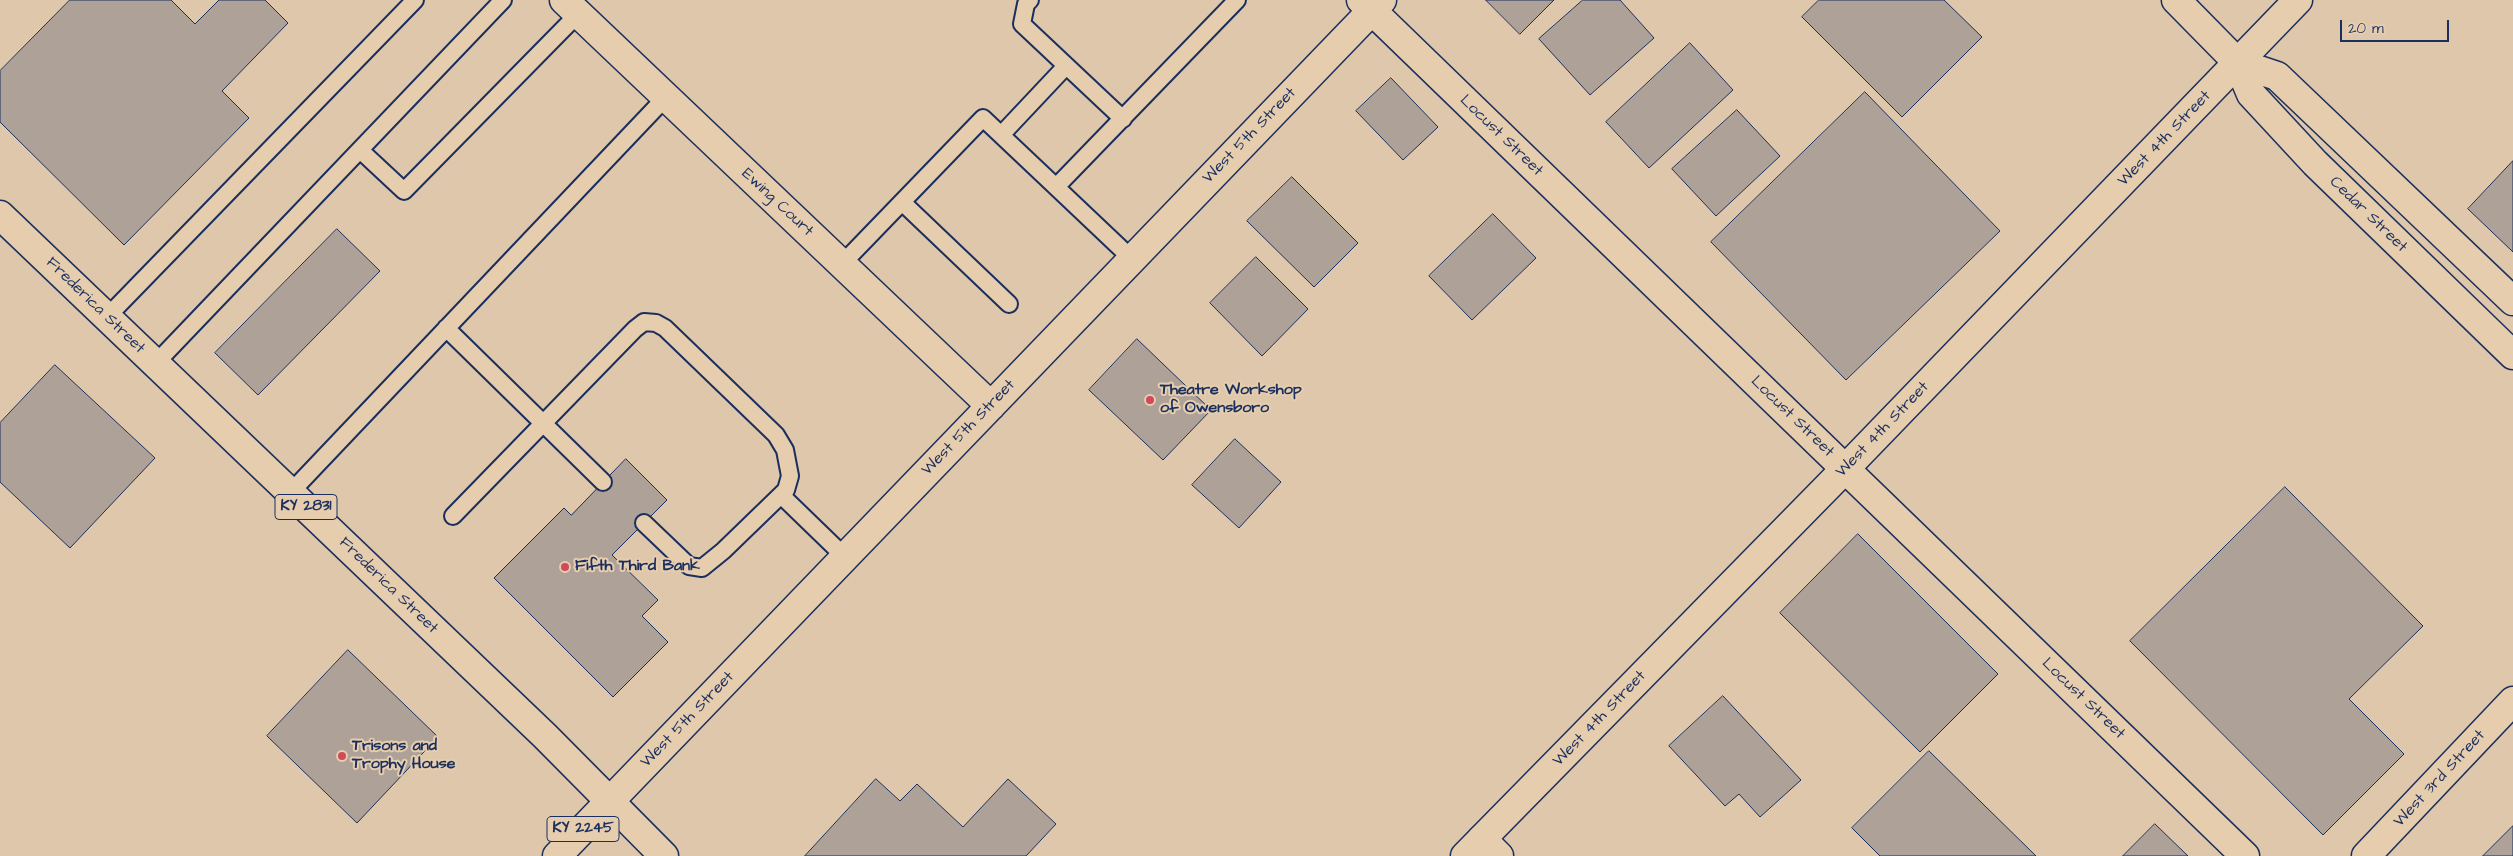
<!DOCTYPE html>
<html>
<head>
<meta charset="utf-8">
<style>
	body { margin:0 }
	#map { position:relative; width:2513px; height:856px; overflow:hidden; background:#dec7ab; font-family:"Architects Daughter",sans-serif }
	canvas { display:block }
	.scale { position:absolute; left:2340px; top:20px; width:109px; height:22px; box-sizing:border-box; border:2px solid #1b2f5e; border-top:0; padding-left:6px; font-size:15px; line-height:18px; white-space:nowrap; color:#1b2f5e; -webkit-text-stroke:4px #e6cdae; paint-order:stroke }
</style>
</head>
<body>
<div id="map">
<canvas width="2513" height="856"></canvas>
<div class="scale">20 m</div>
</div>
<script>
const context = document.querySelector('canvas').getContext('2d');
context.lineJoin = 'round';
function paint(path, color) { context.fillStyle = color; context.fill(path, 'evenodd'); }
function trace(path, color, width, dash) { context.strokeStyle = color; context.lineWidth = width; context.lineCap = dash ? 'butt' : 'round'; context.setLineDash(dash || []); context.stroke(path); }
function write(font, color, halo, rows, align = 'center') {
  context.font = font + ' "Architects Daughter",sans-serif'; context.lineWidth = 4; context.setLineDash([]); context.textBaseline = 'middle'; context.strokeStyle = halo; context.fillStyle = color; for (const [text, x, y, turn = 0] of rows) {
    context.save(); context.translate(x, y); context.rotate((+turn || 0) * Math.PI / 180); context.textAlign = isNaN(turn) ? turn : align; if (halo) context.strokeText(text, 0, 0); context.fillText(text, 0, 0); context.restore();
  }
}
const building = new Path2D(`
	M70,0H171L195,24L219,0H265L288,23L222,91L249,118L124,245L0,122V71Z
	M1486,0H1554L1520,34Z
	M1583,0H1620L1654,38L1590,95L1539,39Z
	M1819,0H1944L1982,37L1902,117L1802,17Z
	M1690,43L1733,90L1649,168L1606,122Z
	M1391,78L1438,127L1403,160L1356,111Z
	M1865,92L2000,231L1846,380L1711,242Z
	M1737,110L1780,156L1716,216L1672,169Z
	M2513,161V252L2468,209Z
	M1292,177L1358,243L1314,287L1247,221Z
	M1493,214L1536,258L1472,320L1429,276Z
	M337,229L380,271L258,395L215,353Z
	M1256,257L1308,309L1262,356L1210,303Z
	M1137,339L1211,410L1163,460L1089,390Z
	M55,365L155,458L70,548L0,482V423Z
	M1235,439L1281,482L1239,528L1192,485Z
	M626,459L667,500L612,555L658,600L642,616L668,642L613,697L494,578L564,508L571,515Z
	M2285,487L2423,626L2349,699L2404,754L2323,835L2130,641Z
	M1858,534L1998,674L1920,752L1780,613Z
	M348,650L438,737L357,823L267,736Z
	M1723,696L1801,780L1760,817L1739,794L1725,806L1669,746Z
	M1929,751L2036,856H1880L1852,828Z
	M876,779L900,801L917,784L963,827L1008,779L1056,824L1026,856H805Z
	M2155,824L2188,856H2123Z
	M2513,826V856H2483Z`);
const lane = new Path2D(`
	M1030,0L1026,4L1022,24L1123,119
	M1002,134L1066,66
	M360,150L404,191L578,14
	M902,202L1009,304
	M1132,259L1056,187L1237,0
	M842,264L983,118L1056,187
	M107,317L415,0
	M446,328L603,482
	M155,364L503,0
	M290,493L666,97
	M781,495L845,557
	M453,516L635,329L644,322L656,323L665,328L776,435L785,450L790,476L786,490L723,551L702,568L689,566L644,523`);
const street = new Path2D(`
	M564,0L991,406
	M1361,0L2245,856
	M2176,0L2238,63L2251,94L2315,163L2513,355
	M2238,63L2277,76L2513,301
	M610,801L1382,0
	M1482,839L1499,856
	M2366,856L2513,701`);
const primary = new Path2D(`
	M0,215L545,736L664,856
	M557,856L610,801
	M1465,856L1845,469L2298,0`);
const markers = [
	[1150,400,5,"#d1495b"],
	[565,567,5,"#d1495b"],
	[342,756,5,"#d1495b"]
];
const shields = [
	[306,507,62],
	[583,829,72]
];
const shieldNames = [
	["KY 2831",306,507],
	["KY 2245",583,829]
];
const streetNames = [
	["West 5th Street",1250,136,-46],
	["Locust Street",1501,136,44],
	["West 4th Street",2165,139,-46],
	["Ewing Court",777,203,43],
	["Cedar Street",2368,215,44],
	["Frederica Street",95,306,44],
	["Locust Street",1792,417,44],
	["West 5th Street",969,428,-46],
	["West 4th Street",1883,430,-46],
	["Frederica Street",388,586,44],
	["Locust Street",2083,699,44],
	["West 4th Street",1600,719,-46],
	["West 5th Street",688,720,-46],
	["West 3rd Street",2440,779,-47]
];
const poiNames = [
	["Theatre Workshop",1160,391],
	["of Owensboro",1160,409],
	["Fifth Third Bank",575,567],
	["Trisons and",352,747],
	["Trophy House",352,765]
];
paint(building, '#aea197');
trace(building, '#1b2f5e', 1);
trace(lane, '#1b2f5e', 20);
trace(street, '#1b2f5e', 31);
trace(primary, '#1b2f5e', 31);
trace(lane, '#e6cdae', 16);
trace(street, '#e6cdae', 28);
trace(primary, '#e6cdae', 28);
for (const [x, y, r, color] of markers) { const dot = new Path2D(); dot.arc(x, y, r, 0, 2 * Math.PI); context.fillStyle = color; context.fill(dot); trace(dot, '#e6cdae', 2); }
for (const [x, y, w] of shields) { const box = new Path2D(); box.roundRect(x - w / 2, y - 12.5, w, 25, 4); context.fillStyle = '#e6cdae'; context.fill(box); trace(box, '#1b2f5e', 1); }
write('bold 15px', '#1b2f5e', null, shieldNames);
write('16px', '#1b2f5e', '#e6cdae', streetNames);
write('bold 16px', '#1b2f5e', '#e6cdae', poiNames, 'left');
</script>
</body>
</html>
